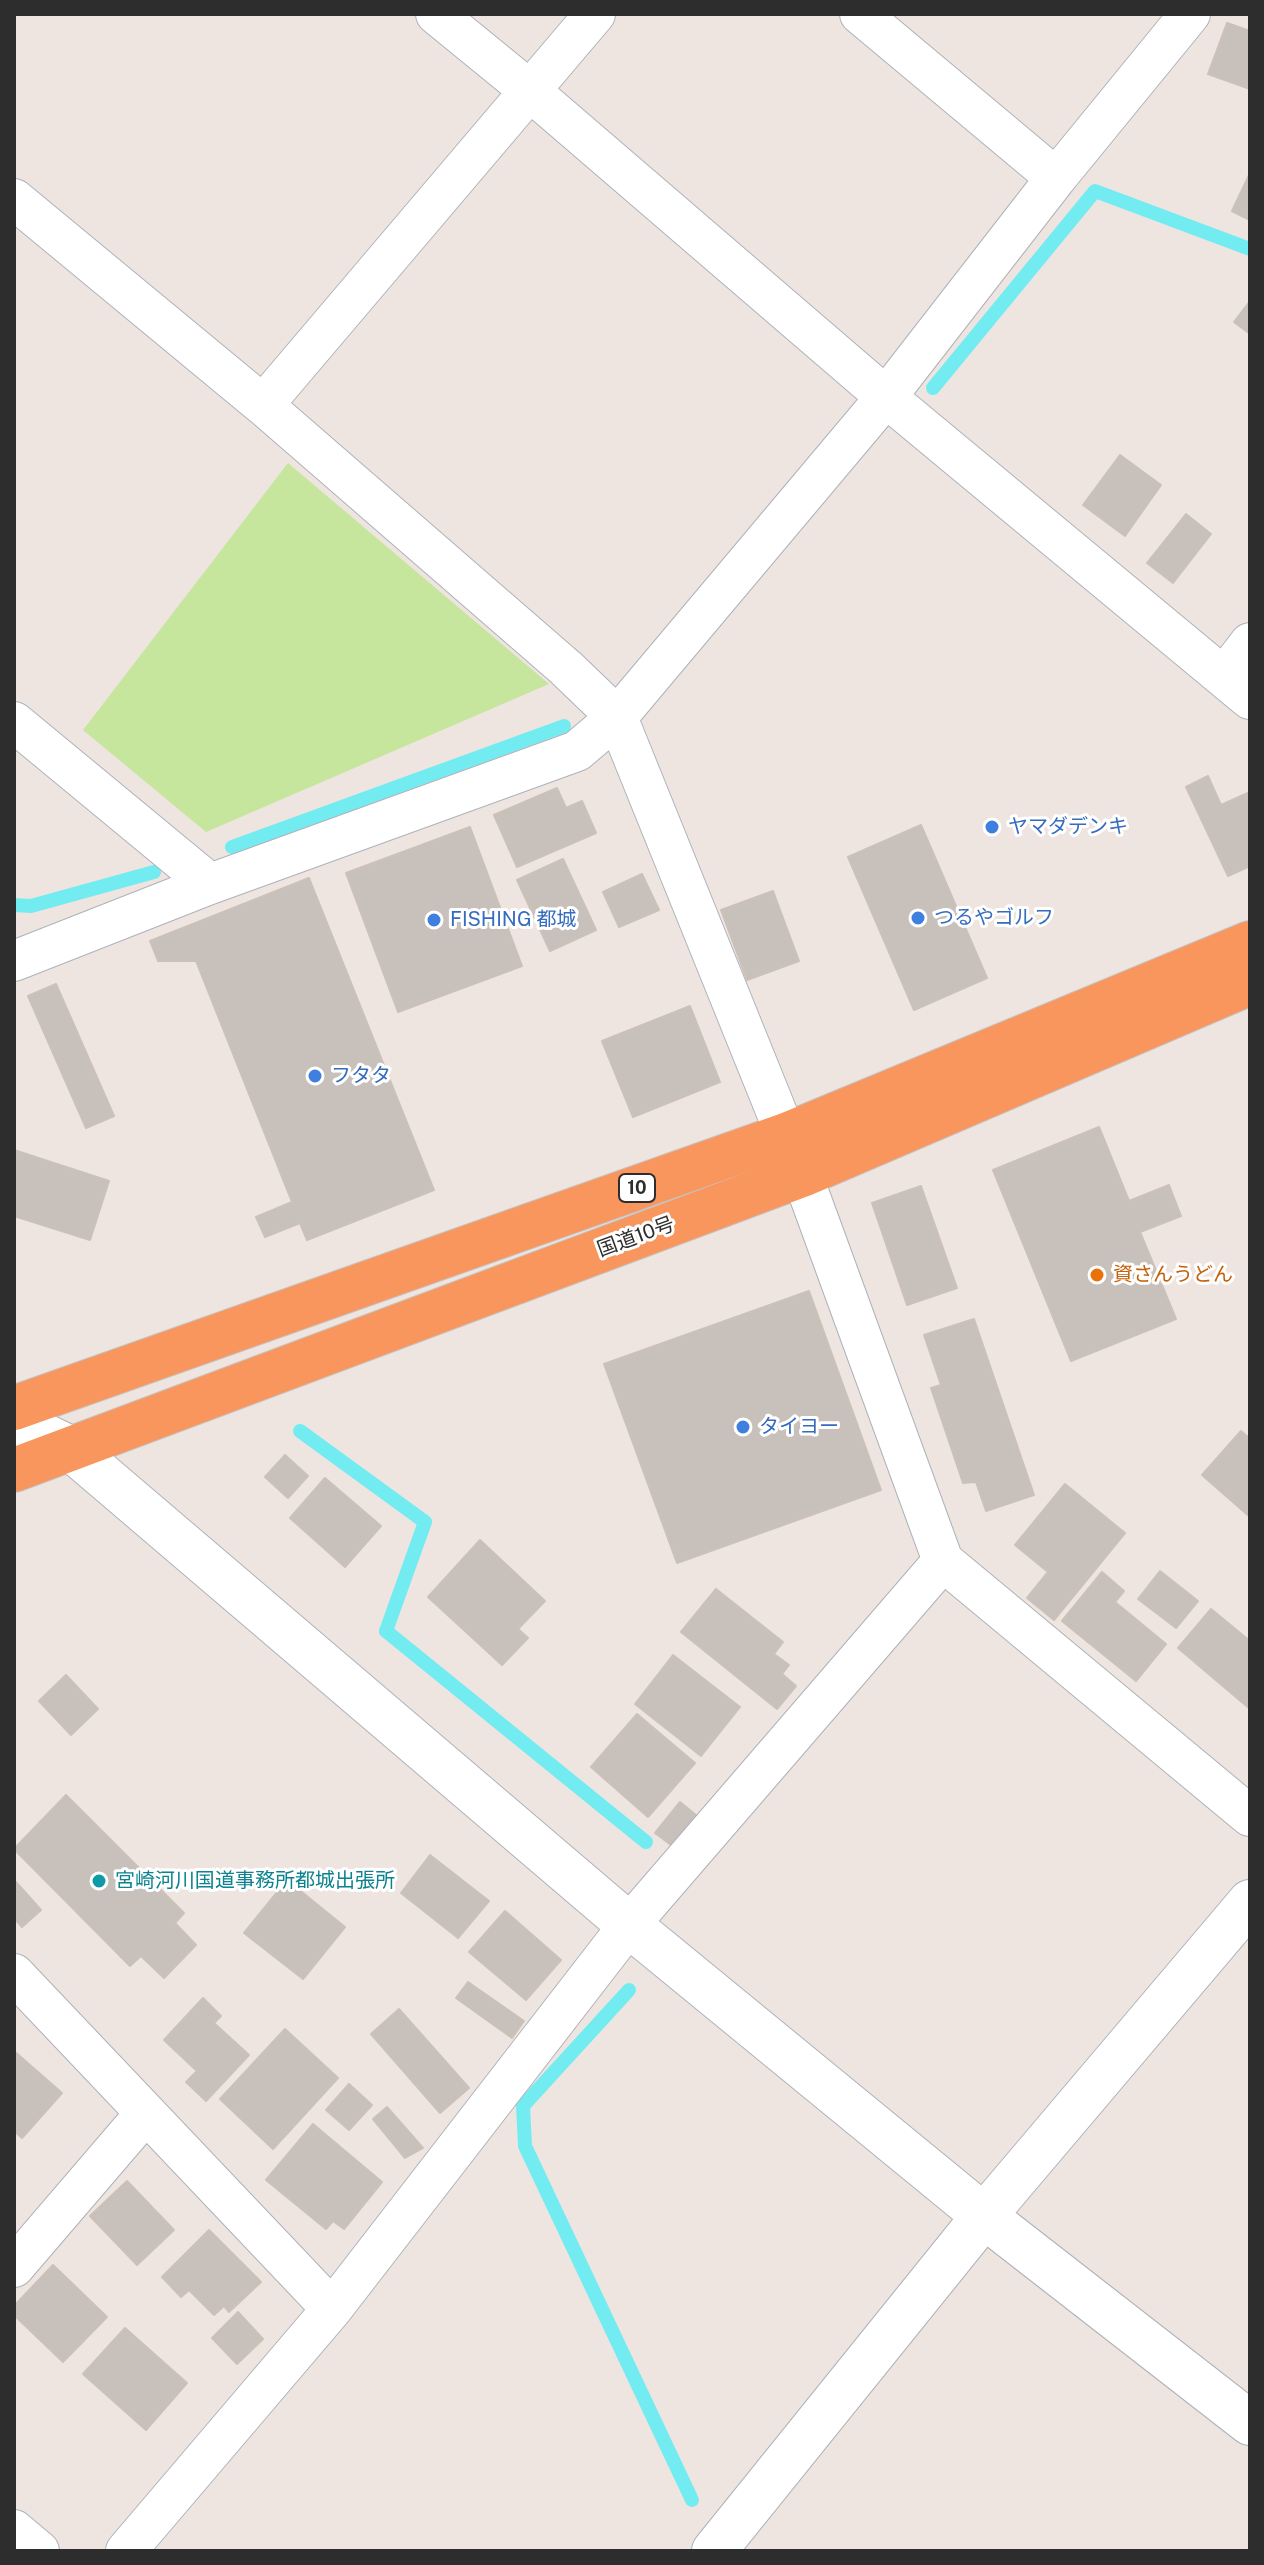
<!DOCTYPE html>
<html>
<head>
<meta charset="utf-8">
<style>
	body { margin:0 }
	#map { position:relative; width:1264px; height:2565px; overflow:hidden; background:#efe5e0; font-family:"Public Sans",sans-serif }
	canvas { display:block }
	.frame { position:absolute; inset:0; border:16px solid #2d2d2d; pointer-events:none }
</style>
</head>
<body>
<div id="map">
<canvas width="1264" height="2565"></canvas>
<div class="frame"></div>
</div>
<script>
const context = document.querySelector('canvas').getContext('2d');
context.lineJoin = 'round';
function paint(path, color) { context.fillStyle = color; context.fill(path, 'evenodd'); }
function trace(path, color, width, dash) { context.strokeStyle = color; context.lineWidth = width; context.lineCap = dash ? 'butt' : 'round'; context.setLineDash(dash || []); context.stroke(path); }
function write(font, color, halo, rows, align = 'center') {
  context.font = font + ' "Public Sans","Noto Sans JP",sans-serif'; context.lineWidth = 6; context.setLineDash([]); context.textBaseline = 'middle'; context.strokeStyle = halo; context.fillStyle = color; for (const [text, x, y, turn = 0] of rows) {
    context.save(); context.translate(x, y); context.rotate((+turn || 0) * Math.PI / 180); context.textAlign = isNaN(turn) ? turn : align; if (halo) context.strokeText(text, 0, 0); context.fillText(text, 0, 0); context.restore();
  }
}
const green = new Path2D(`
	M288,463L549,684L206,832L83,730Z`);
const stream = new Path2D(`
	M933,388L1095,191L1250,249
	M232,847L564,726
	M14,905L31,906L154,872
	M300,1431L425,1522L386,1631L646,1842
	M629,1990L523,2106L525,2146L692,2500`);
const building = new Path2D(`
	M1227,23L1250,31V89L1208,74Z
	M1250,173V220L1232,211Z
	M1250,301V334L1234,322Z
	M1120,455L1161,485L1125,536L1083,505Z
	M1186,514L1211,534L1173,583L1147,563Z
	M1208,776L1221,805L1250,792V866L1228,876L1186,787Z
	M557,788L566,808L582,801L596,833L517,867L494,815Z
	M921,825L987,978L914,1010L848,857Z
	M470,827L522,966L398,1012L346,873Z
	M563,859L596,930L550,951L517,880Z
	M642,874L659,910L619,927L603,892Z
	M309,878L434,1190L307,1240L300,1223L265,1237L256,1217L292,1202L196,961H158L150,941Z
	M773,891L799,961L747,980L721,910Z
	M56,984L114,1116L86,1128L28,996Z
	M690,1006L720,1082L633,1117L602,1041Z
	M1099,1127L1129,1201L1169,1185L1181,1216L1140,1232L1176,1319L1071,1361L993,1170Z
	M14,1150L109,1181L90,1240L14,1216Z
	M921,1186L957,1288L907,1305L872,1203Z
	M809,1291L881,1490L677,1563L604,1364Z
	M974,1319L1034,1495L986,1511L976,1482L963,1483L931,1388L941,1385L924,1335Z
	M1241,1431L1250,1439V1517L1202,1475Z
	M285,1455L308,1476L288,1498L265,1477Z
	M325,1478L381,1526L345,1567L290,1518Z
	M1065,1484L1125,1533L1054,1620L1027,1598L1048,1572L1015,1545Z
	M480,1540L545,1601L518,1629L528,1638L502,1665L428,1597Z
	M1160,1571L1198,1601L1176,1628L1138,1599Z
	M1102,1572L1124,1591L1115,1602L1166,1644L1136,1681L1062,1621Z
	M716,1589L783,1642L774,1654L789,1665L782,1674L796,1686L777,1709L681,1632Z
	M1211,1609L1250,1641V1709L1178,1648Z
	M673,1655L740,1707L701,1756L635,1704Z
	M66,1675L98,1709L71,1735L39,1701Z
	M637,1714L695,1763L648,1817L591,1767Z
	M66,1795L184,1913L175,1923L196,1945L164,1978L141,1956L130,1966L14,1849Z
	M680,1802L696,1815L671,1845L655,1833Z
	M430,1855L489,1901L458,1938L401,1893Z
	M287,1880L345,1927L303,1979L244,1933Z
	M16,1882L41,1910L22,1927L14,1918Z
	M505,1911L561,1960L526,2000L469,1952Z
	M468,1982L524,2021L512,2038L456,1998Z
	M203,1998L221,2016L214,2023L249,2055L206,2101L186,2082L197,2071L164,2040Z
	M399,2009L469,2088L440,2113L371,2034Z
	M285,2029L338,2078L273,2149L220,2099Z
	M14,2051L62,2093L22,2138L14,2131Z
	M349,2084L372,2105L349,2130L326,2110Z
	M387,2107L423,2148L405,2158L373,2119Z
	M313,2124L382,2182L344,2229L333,2221L326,2229L266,2180Z
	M127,2181L174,2230L137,2265L90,2216Z
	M209,2230L261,2282L229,2312L224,2306L214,2315L189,2290L181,2297L162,2277Z
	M53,2265L107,2317L63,2362L14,2315V2306Z
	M238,2312L263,2339L237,2364L212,2338Z
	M125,2328L187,2383L146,2430L83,2374Z`);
const minor = new Path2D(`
	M436,14L529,90L886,397L1250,699
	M860,14L1056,178
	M14,199L263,405L566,668L617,717L802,1175L943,1561L1250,1816
	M263,405L595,14
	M1224,677L1250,643
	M14,722L210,884
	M14,961L210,884L577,751L617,717L886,397L1056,178L1190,14
	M14,1974L332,2309
	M14,2267L146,2113
	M14,2530L39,2551
	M126,2551L332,2309L629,1925L943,1561`);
const tertiary = new Path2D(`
	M14,1421L70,1448L629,1925L984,2216L1250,2423
	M714,2551L984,2216L1250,1902`);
const trunk = new Path2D(`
	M14,1408L786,1135L1250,943
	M14,1470L802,1175L1250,983`);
const markers = [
	[992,827,8,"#3f7fe0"],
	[918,918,8,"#3f7fe0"],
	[434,920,8,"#3f7fe0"],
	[315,1076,8,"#3f7fe0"],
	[1097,1275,8,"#e8710a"],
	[743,1427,8,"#3f7fe0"],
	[99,1881,8,"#0f9aa8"]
];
const shields = [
	[637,1188,36]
];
const shieldNames = [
	["10",637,1188]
];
const shopNames = [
	["ヤマダデンキ",1008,827],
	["つるやゴルフ",934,918],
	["FISHING 都城",450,920],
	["フタタ",331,1076],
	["タイヨー",759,1427]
];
const streetNames = [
	["国道10号",636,1237,-20]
];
const foodNames = [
	["資さんうどん",1113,1275]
];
const cultureNames = [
	["宮崎河川国道事務所都城出張所",115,1881]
];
paint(green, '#c6e59d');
trace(stream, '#73ecf1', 14);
paint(building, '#c8c0bb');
trace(building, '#cbc1b9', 2);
trace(minor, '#adb2ba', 42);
trace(tertiary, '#adb2ba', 46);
trace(trunk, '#c4c4c4', 46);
trace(minor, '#fff', 40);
trace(tertiary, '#fff', 44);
trace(trunk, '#f9965e', 44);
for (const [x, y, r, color] of markers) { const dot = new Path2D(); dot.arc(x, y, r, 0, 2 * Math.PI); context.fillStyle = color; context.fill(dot); trace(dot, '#fff', 3); }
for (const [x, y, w] of shields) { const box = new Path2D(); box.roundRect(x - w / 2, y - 14, w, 28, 6); context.fillStyle = '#fff'; context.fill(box); trace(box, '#2d2d2d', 2); }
write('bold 18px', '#2d2d2d', null, shieldNames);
write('20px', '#366cbe', '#fff', shopNames, 'left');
write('20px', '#2d2d2d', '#fff', streetNames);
write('20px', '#c56008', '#fff', foodNames, 'left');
write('20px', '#0d838f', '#fff', cultureNames, 'left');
</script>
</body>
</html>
